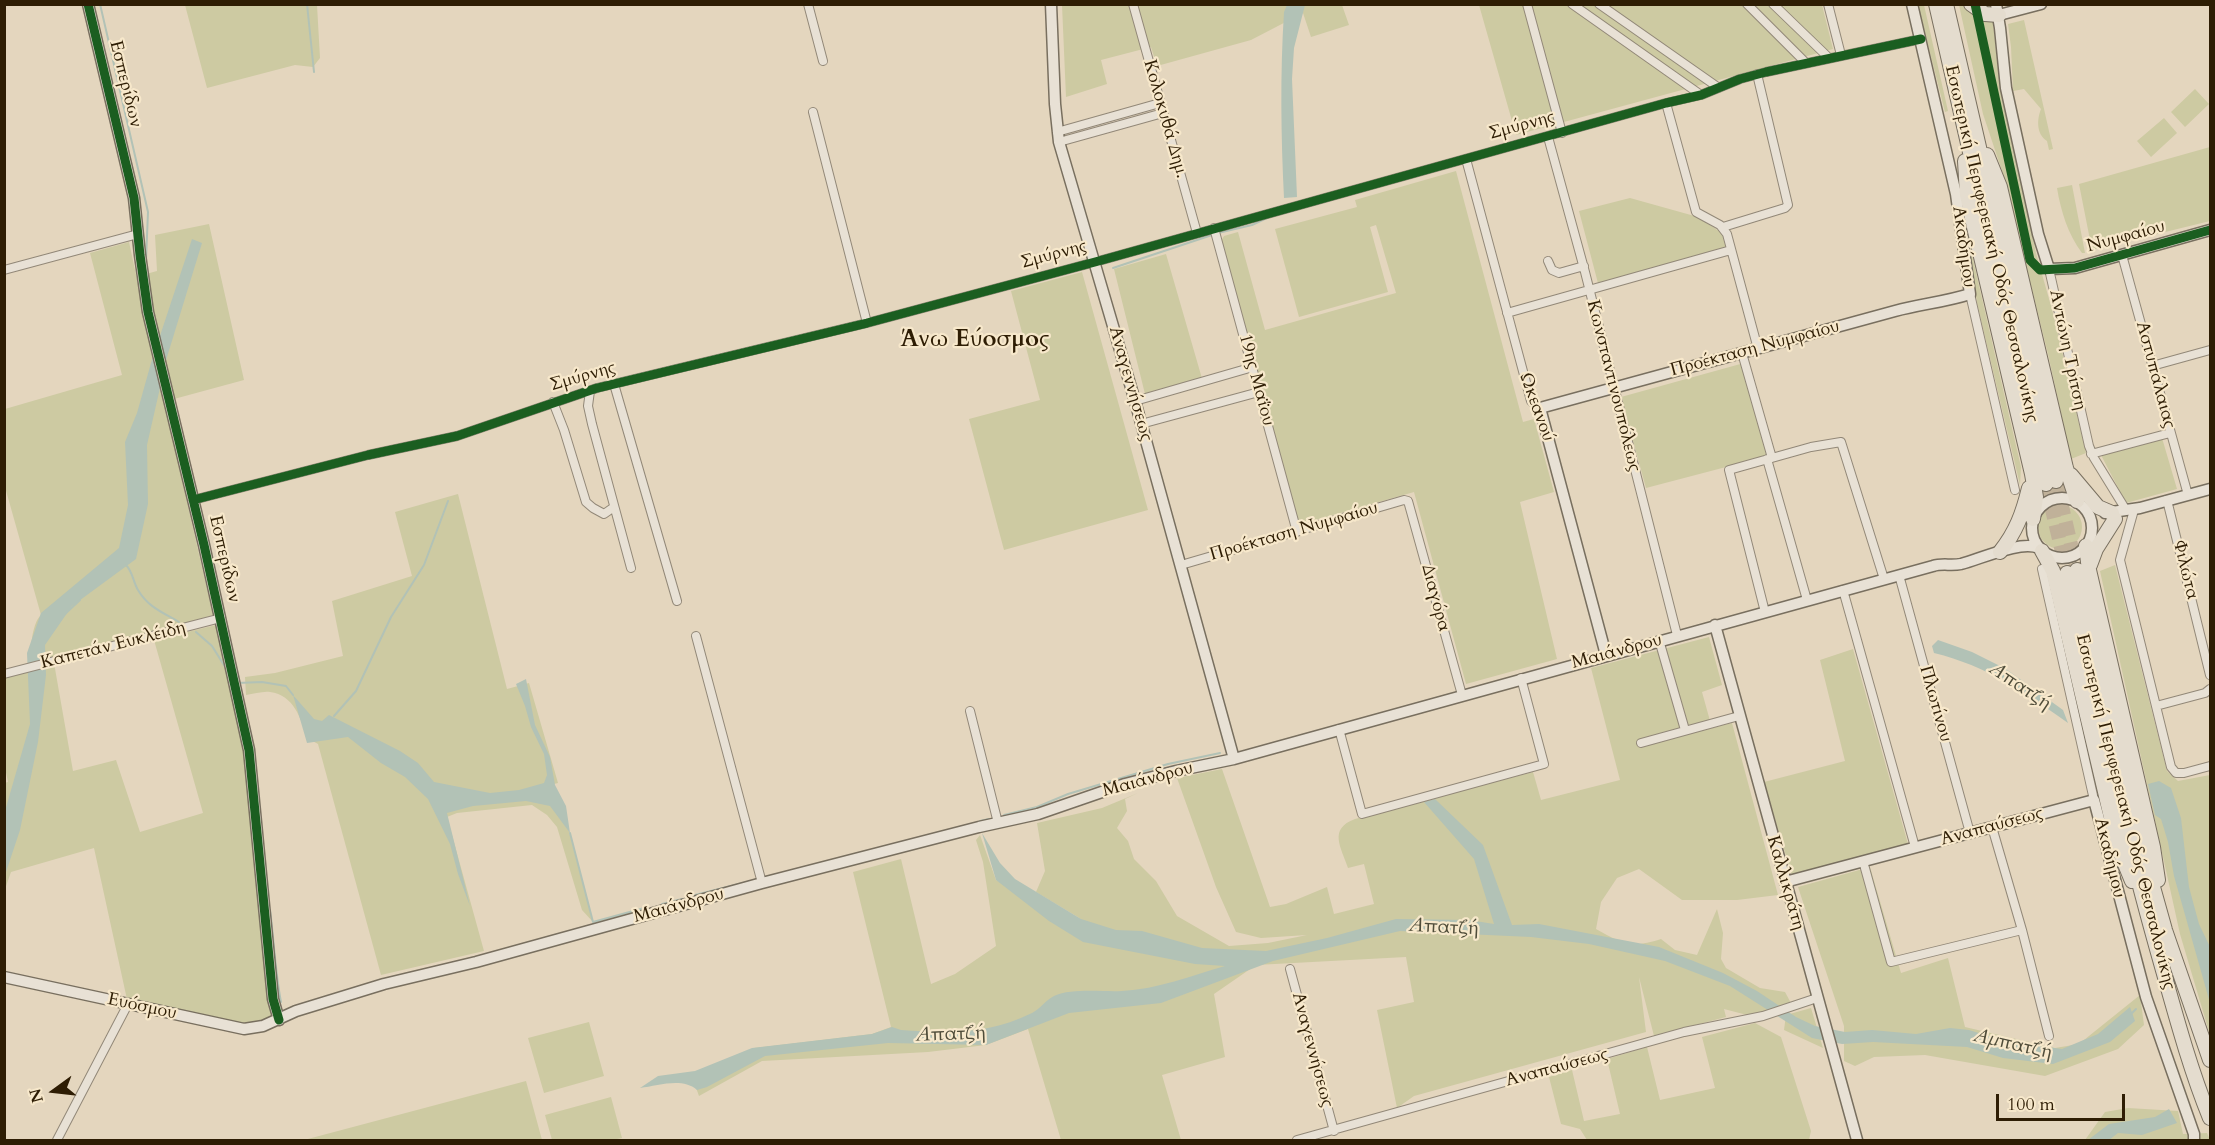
<!DOCTYPE html>
<html>
<head>
<meta charset="utf-8">
<style>
	body { margin:0 }
	#map { position:relative; width:2215px; height:1145px; overflow:hidden; background:#e4d6be; font-family:Cardo,serif }
	canvas { display:block }
	.frame { position:absolute; inset:0; border:6px solid #2e1d04; pointer-events:none }
	.north { position:absolute; left:24px; top:1061px; width:60px; height:60px; -webkit-text-stroke:4px #f7e8cb; paint-order:stroke; rotate:255deg; font-size:16px; font-weight:700; line-height:24px; text-align:center; color:#2e1d04 }
	.north::after { content:''; display:block; margin:auto; width:21px; height:27px; background:#2e1d04; clip-path:polygon(50% 0,100% 100%,50% 72%,0 100%) }
	.scale { position:absolute; left:1996px; top:1094px; width:129px; height:27px; box-sizing:border-box; border:3px solid #2e1d04; border-top:0; padding-left:8px; font-size:18px; line-height:21px; white-space:nowrap; color:#2e1d04; -webkit-text-stroke:4px #f7e8cb; paint-order:stroke }
</style>
</head>
<body>
<div id="map">
<canvas width="2215" height="1145"></canvas>
<div class="frame"></div>
<div class="north">N</div>
<div class="scale">100 m</div>
</div>
<script>
const context = document.querySelector('canvas').getContext('2d');
context.lineJoin = 'round';
function paint(path, color) { context.fillStyle = color; context.fill(path, 'evenodd'); }
function trace(path, color, width, dash) { context.strokeStyle = color; context.lineWidth = width; context.lineCap = dash ? 'butt' : 'round'; context.setLineDash(dash || []); context.stroke(path); }
function write(font, color, halo, rows, align = 'center') {
  context.font = font + ' Cardo,serif'; context.lineWidth = 4.5; context.setLineDash([]); context.textBaseline = 'middle'; context.strokeStyle = halo; context.fillStyle = color; for (const [text, x, y, turn = 0] of rows) {
    context.save(); context.translate(x, y); context.rotate((+turn || 0) * Math.PI / 180); context.textAlign = isNaN(turn) ? turn : align; if (halo) context.strokeText(text, 0, 0); context.fillText(text, 0, 0); context.restore();
  }
}
const green = new Path2D(`
	M185,5H317L320,58L313,67L295,65L207,88Z
	M1062,5H1342L1349,25L1311,37L1303,13L1251,40L1157,66L1151,47L1101,60L1107,84L1066,97Z
	M1479,5H1822L1833,49L1516,135Z
	M1918,5H1924L1948,111L1945,112Z
	M1959,5H1964L1970,10L1973,5L1991,6C1995,35 1996,65 2002,94L2036,253L2053,313L2086,453L2071,459L2048,354L2004,177L1983,114Z
	M2024,20L2053,149L2049,150L2047,141C2036,134 2037,119 2041,109L2024,89L2013,91L2011,47L2008,24Z
	M2195,89L2209,104L2185,127L2171,112Z
	M2164,118L2177,133L2151,157L2137,141Z
	M2210,147V221L2092,250L2079,184Z
	M1456,171L1523,422L1534,419L1554,492L1520,502L1557,659L1466,684L1414,492L1298,525L1221,241L1224,236L1238,232L1265,330L1396,293L1376,225L1370,227L1388,292L1299,317L1275,229L1357,207L1355,200Z
	M2072,185L2085,253H2082C2068,234 2061,212 2057,188Z
	M1630,198L1698,217L1722,233L1727,252L1599,287L1579,211Z
	M209,224L244,380L174,399L166,375L161,389L213,615L54,663L73,771L116,760L140,832L203,813L154,640L216,625L247,752L269,1006L272,1020L244,1029L128,1004L94,848L11,872L5,889L4,783L8,782L4,763L5,675L30,668C30,655 31,624 41,615L5,487V409L122,375L90,253L129,242L152,349L146,274L157,271L155,235Z
	M1965,225L2021,467L2020,485L1977,303Z
	M1166,254L1203,382L1146,398L1114,269Z
	M1082,272L1148,510L1004,550L969,419L1040,400L1011,291Z
	M1744,363L1768,456L1646,488L1621,397Z
	M2162,438L2177,489L2126,503L2101,455Z
	M458,494L507,689L529,683L558,783L542,787L561,801L593,922L582,910L557,827L547,815L532,805L457,813L447,817L484,951L381,975L318,744L307,738C301,719 294,695 270,692C263,691 254,694 246,695L245,677L275,673L343,656L332,601L412,576L395,512Z
	M2038 527a22 22 0 1 1 44 0a22 22 0 1 1-44 0Z
	M2115,565L2167,771L2178,781L2210,775V1035L2180,934L2100,571Z
	M1709,637L1722,685L1702,692L1712,728L1732,723L1778,895L1737,900H1682L1639,869L1617,878L1601,902L1596,929C1621,943 1631,949 1661,939L1675,950L1697,955L1717,909L1723,933L1721,959L1726,968L1760,988L1785,992L1792,1005L1747,1015L1724,1009L1726,1017L1654,1036L1639,977L1646,1032L1414,1096L1397,1108L1377,1010L1414,1002L1406,957L1256,965L1214,994L1225,1057L1162,1075L1181,1140H1061L1028,1029L986,1045L928,1052L762,1061L699,1096L694,1082L754,1048L872,1034L891,1027L853,872L901,859L931,984L955,974L996,946L983,862L976,840L980,835L996,880L1081,919L1036,892L1045,871L1037,823L1102,808L1138,793L1125,799L1127,811L1117,828L1128,841L1134,859L1156,881L1177,916L1229,946L1268,943L1307,935L1261,938L1236,932L1216,887L1177,778L1222,769L1270,907L1286,904L1327,887L1334,914L1374,904L1364,864L1348,868C1341,847 1328,829 1355,819L1533,772L1541,800L1620,780L1591,668Z
	M1853,649L1908,844L1792,876L1764,782L1845,761L1820,660Z
	M1870,867L1901,973L1948,958L1965,1027L2055,1048L2079,1044L2140,995L2144,1025L2118,1049L2045,1076L1925,1055L1874,1057L1855,1066L1844,1061V1026L1798,887Z
	M1811,1008L1823,1048L1784,1030L1786,1015Z
	M589,1022L604,1076L544,1093L528,1038Z
	M1755,1023L1781,1037L1811,1131L1809,1140H1587L1580,1129L1561,1124L1549,1077L1572,1070L1584,1121L1620,1114L1607,1059L1647,1047L1660,1100L1715,1088L1702,1037Z
	M526,1081L542,1140H304Z
	M611,1097L622,1138L612,1140H552L545,1115Z
	M2128,1108L2178,1111L2183,1134L2207,1133L2210,1140H2085L2105,1112Z`);
const water = new Path2D(`
	M1287,5H1305L1294,48L1292,79L1297,197L1284,198C1281,136 1280,75 1284,12Z
	M192,239L202,243L167,357L147,445L148,504L136,559L72,606L45,645L46,675L38,742L20,830L5,875V811L30,724L27,653L41,613L119,548L128,505L125,442L137,413L151,363Z
	M1938,640L1972,652L2006,669L2063,710L2068,723C2025,692 1987,666 1934,653L1932,646Z
	M526,679L535,725L550,757L555,785L566,806L570,833L550,806L526,801L473,806L447,813L470,906L458,874L450,844L428,799L405,777L381,763L348,737L307,743L293,695L314,719L322,721L329,715L400,751L418,763L434,782L490,793L519,790L544,783L547,775L544,754L531,727L525,706L516,684Z
	M2159,781L2171,788L2181,818L2189,887L2199,924L2210,947V1003L2174,876L2168,842L2161,819L2155,815L2148,784Z
	M1435,799L1483,845L1512,925L1539,924L1659,947L1723,973L1757,991L1796,1017L1815,1026L1845,1032L1872,1030L1916,1034L1950,1028L1969,1030L2008,1042L2062,1049L2098,1034L2130,1007L2135,1021L2110,1042L2053,1064L2003,1058L1967,1047L1873,1042L1842,1044L1812,1038L1730,986L1665,961L1589,944L1531,937L1400,931L1273,961L1161,1003L1069,1013L986,1045L888,1043L765,1056L707,1087L697,1090C682,1077 658,1086 640,1088L658,1076L695,1071L752,1048L872,1034L892,1027L901,1030C948,1033 988,1035 1032,1013C1040,1009 1046,1000 1054,996C1072,988 1102,992 1122,991C1158,989 1191,976 1225,966L1195,964L1083,942L1049,921L996,880L982,833L1000,863L1015,879L1081,919L1116,930L1142,931L1202,948L1266,951L1327,938L1396,919L1469,920L1494,924L1474,859L1424,802Z
	M2169,1109L2177,1123L2142,1135L2118,1133L2109,1140H2088L2109,1124L2155,1117Z`);
const stream = new Path2D(`
	M100,4L148,212L146,260
	M307,4L314,72
	M1218,233L1252,225L1269,217
	M1113,268L1212,235
	M126,565C133,572 133,582 138,590C148,607 162,612 179,622
	M65,614L80,600
	M196,632L212,646L227,670
	M237,683L262,682L286,686L293,695
	M244,705L253,746
	M334,716L356,691L391,617L424,565L448,501
	M1004,815L1037,807L1068,794L1168,764L1220,753
	M980,821L989,819
	M570,833L593,922L648,907
	M695,895L751,881
	M662,904L682,899
	M270,910C274,940 275,971 281,1002
	M2131,1014L2136,1009`);
const highwayTunnel = new Path2D(`
	M2056,481L2077,570
	M2046,484L2067,573`);
const street = new Path2D(`
	M808,4L823,61
	M1133,4L1197,233
	M1527,4L1562,133
	M1572,4L1701,95
	M1599,4L1719,88
	M1747,4L1806,63
	M1773,4L1829,58
	M1828,4L1841,55
	M1666,103L1696,212L1720,225L1727,234L1758,349
	M813,112L867,323
	M1057,132L1160,103
	M1548,137L1585,272L1677,635
	M1059,142L1163,113
	M1466,159L1531,401L1540,408
	M1723,227L1785,208L1788,205L1757,74
	M1214,228L1297,532
	M2122,255L2188,495
	M1548,261L1552,270L1559,273L1584,266
	M2049,269L2089,446L2094,458L2126,510
	M4,270L138,234
	M1970,294L2015,490
	M1507,313L1731,250
	M1742,353L1772,458
	M2152,366L2210,350
	M614,384L677,601
	M590,391L588,406L592,424L631,568
	M1135,401L1253,367
	M553,402L564,430L586,502L593,508L604,514L614,507
	M1141,424L1259,392
	M2091,454L2170,433
	M1767,459L1807,600
	M193,500L368,455L457,436L597,388L867,323L1095,262L1666,103L1701,95L1740,79L1766,72L1921,39
	M2167,500L2210,675
	M2134,510L2120,560L2171,767L2176,773H2184L2210,766
	M1181,565L1404,500L1408,501L1462,695
	M2042,569L2094,800
	M1899,575L1970,833
	M1843,590L1915,847
	M1765,612L1729,470L1811,447L1841,442L1884,579
	M696,636L762,883
	M1659,640L1685,730
	M4,674L221,618
	M2156,706L2205,693L2210,689
	M970,711L998,823
	M1339,729L1362,814L1544,764L1521,678
	M1641,743L1739,716
	M1992,827L2022,930L2049,1036
	M1863,861L1891,962L2022,930
	M1290,969L1334,1131
	M57,1140L128,1004
	M1297,1140L1684,1032L1763,1016L1817,998`);
const secondary = new Path2D(`
	M88,4L134,198L140,255L148,312L204,545L249,750L273,999L279,1020
	M1051,4L1055,104L1059,142L1135,401L1234,759
	M1996,4L2000,28L2006,88L2038,234L2049,269L2075,268L2210,230
	M1999,15L2041,4
	M2032 528a30 30 0 1 1 60 0a30 30 0 1 1-60 0Z
	M2105,513L2140,508L2210,489
	M1715,625L1857,1140
	M1606,655L1540,408L1895,311C1921,304 1945,302 1970,294L1956,194L1912,4
	M1785,882L2094,800L2146,997L2194,1134V1140
	M4,977L244,1029L263,1026L296,1011L384,984L476,962L762,883L979,827L1038,814L1125,784L1176,771L1234,759L1933,566C1942,563 1951,566 1961,564C1981,559 2020,540 2039,548`);
const highway = new Path2D(`
	M1936,4L2046,484
	M1946,4L2056,481
	M1971,4L1985,14L1999,15
	M1987,155L2000,187L2066,468L2077,501
	M1965,161L1967,195L1974,227L2032,474L2036,497L2033,519
	M2071,475L2098,507L2112,513
	M2086,546L2089,570L2153,847L2158,880
	M2042,551L2053,571L2118,847L2132,881
	M2000,552C2016,532 2023,513 2029,488
	M2090,565L2096,549L2115,519
	M2077,570L2151,880L2165,930L2210,1060
	M2067,573C2095,699 2122,825 2157,949C2173,1005 2188,1064 2210,1118`);
const cycleway = new Path2D(`
	M88,4L134,198L140,255L148,312L204,545L249,750L273,999L279,1020
	M1975,4L2030,260L2040,270L2075,268L2210,230
	M193,500L368,455L457,436L597,388L867,323L1095,262L1666,103L1701,95L1740,79L1766,72L1921,39`);
const streetNames = [
	["Εσπερίδων",125,84,76],
	["Κολοκυθά Δημ.",1165,119,74],
	["Σμύρνης",1522,126,-15],
	["Νυμφαίου",2126,237,-15],
	["Εσωτερική Περιφερειακή Οδός Θεσσαλονίκης",1991,244,77],
	["Ακαδήμου",1963,247,82],
	["Σμύρνης",1054,255,-15],
	["Προέκταση Νυμφαίου",1755,349,-15],
	["Αντώνη Τρίτση",2067,350,78],
	["Αστυπάλαιας",2155,375,75],
	["Σμύρνης",583,377,-16],
	["19ης Μαΐου",1256,380,75],
	["Αναγεννήσεως",1130,384,74],
	["Κωνσταντινουπόλεως",1613,386,76],
	["Ωκεανού",1536,407,70],
	["Προέκταση Νυμφαίου",1294,532,-16],
	["Εσπερίδων",224,559,77],
	["Φιλώτα",2185,570,76],
	["Διαγόρα",1435,598,75],
	["Καπετάν Ευκλέιδη",113,646,-14],
	["Μαιάνδρου",1617,652,-15],
	["Πλωτίνου",1935,704,74],
	["Μαιάνδρου",1148,780,-15],
	["Εσωτερική Περιφερειακή Οδός Θεσσαλονίκης",2125,812,76],
	["Αναπαύσεως",1992,827,-15],
	["Ακαδήμου",2109,858,76],
	["Καλλικράτη",1785,883,74],
	["Μαιάνδρου",679,906,-15],
	["Ευόσμου",142,1007,12],
	["Αναγεννήσεως",1312,1050,75],
	["Αναπαύσεως",1557,1068,-15]
];
const waterNames = [
	["Απατζή",2020,687,34],
	["Απατζή",1444,928,3],
	["Απατζή",951,1035,-2],
	["Αμπατζή",2013,1045,13]
];
const districtNames = [
	["Άνω Εύοσμος",975,340]
];
paint(green, '#cdcaa2');
paint(water, '#b2c2b6');
trace(stream, '#b2c2b6', 2);
trace(highwayTunnel, '#c0b199', 14, [14, 7]);
trace(street, '#928878', 10);
trace(secondary, '#786f5f', 13);
trace(highway, '#786f5f', 16);
trace(street, '#e8e1d5', 8);
trace(secondary, '#e8e1d5', 10);
trace(highway, '#e4dcce', 14);
trace(cycleway, '#1b5e20', 9);
write('18px', '#2e1d04', '#f7e8cb', streetNames);
write('italic 20px', '#4f4c39', '#f7e8cb', waterNames);
write('bold 24px', '#2e1d04', '#f7e8cb', districtNames);
</script>
</body>
</html>
